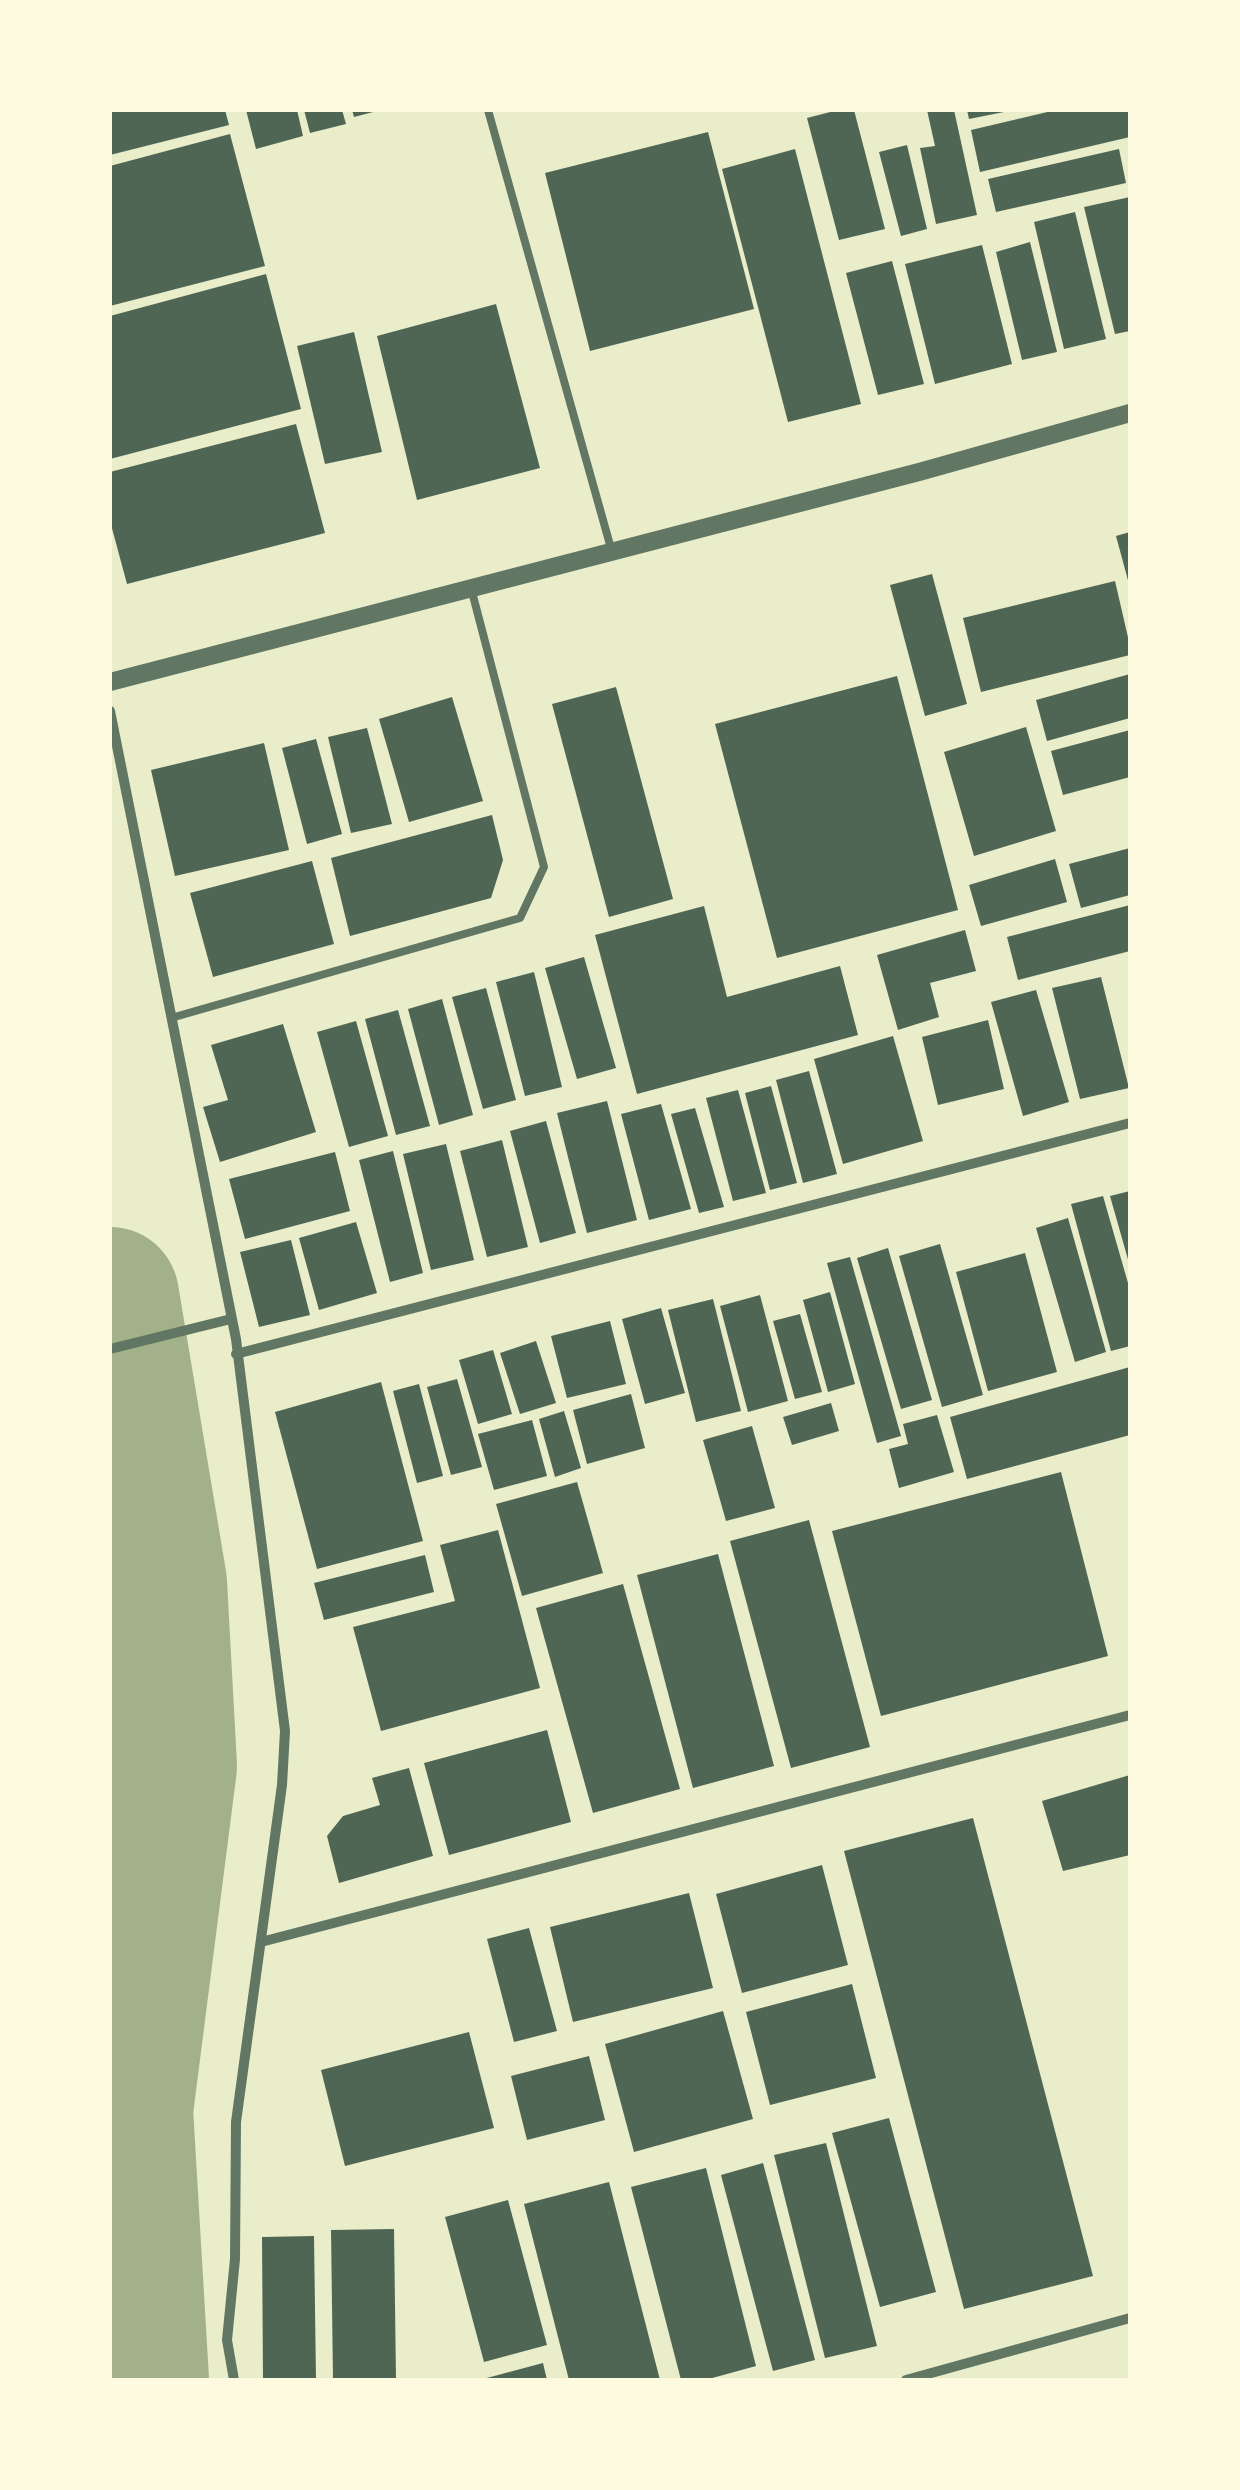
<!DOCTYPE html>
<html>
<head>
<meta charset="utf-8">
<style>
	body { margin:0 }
	#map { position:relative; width:1240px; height:2490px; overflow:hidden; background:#e9edc9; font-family:"Titillium Web",sans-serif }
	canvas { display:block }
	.frame { position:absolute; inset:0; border:112px solid #fefae0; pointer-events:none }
</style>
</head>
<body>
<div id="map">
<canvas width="1240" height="2490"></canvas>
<div class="frame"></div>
</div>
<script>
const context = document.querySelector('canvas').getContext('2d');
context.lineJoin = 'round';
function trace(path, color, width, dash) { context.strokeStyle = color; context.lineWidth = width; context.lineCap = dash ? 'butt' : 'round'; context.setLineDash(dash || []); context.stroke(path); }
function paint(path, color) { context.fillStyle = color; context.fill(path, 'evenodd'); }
const river = new Path2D(`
	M110,1296L158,1583L168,1766L124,2110L140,2380`);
const building = new Path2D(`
	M110,110H225L229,125L110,155Z
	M246,110H297L303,136L256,149Z
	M304,110H342L346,124L310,133Z
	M352,110H377V111L354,117Z
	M838,110H854L885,229L839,240L807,118Z
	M927,110H954L977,215L936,224L920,148L935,146Z
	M967,110H1004V112L969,119Z
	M1056,110H1130V137L980,172L971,130Z
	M708,132L754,309L590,351L545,173Z
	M230,134L265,266L110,306V166Z
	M907,145L927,229L901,236L879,152Z
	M795,149L861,404L788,422L722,169Z
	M1119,149L1126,183L996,212L988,179Z
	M1130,197V331L1115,334L1084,207Z
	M1075,212L1106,339L1064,349L1034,222Z
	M1030,242L1057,352L1022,360L996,252Z
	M982,245L1012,364L935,384L905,264Z
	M892,261L924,384L878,395L846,273Z
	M266,274L301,409L110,459V316Z
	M496,304L540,468L417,500L377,336Z
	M354,332L382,452L325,464L297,346Z
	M296,424L325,533L127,584L110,521V472Z
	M1130,532V584H1129L1116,536Z
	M932,574L967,704L925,716L890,585Z
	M1115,581L1130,646V655L981,692L963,618Z
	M1130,674V718L1047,741L1036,700Z
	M897,676L958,910L777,958L715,724Z
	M616,687L673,899L609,917L552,704Z
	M452,697L483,801L409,822L379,719Z
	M1026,727L1056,831L974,856L944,752Z
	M367,728L392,824L351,833L328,737Z
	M1130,730V777L1063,795L1051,751Z
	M316,739L342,834L307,844L282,748Z
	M264,743L289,850L175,876L151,770Z
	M492,815L503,860L491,898L350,936L331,858Z
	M1130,848V895L1081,908L1069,864Z
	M1055,859L1067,902L981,926L969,885Z
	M312,861L334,944L213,977L190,893Z
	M1130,905V951L1018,980L1007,937Z
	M704,906L727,997L840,966L858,1035L637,1094L595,935Z
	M965,930L976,971L930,983L939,1017L898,1030L877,955Z
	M584,957L616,1068L577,1079L545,968Z
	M534,972L562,1087L525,1096L496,982Z
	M1101,977L1129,1088L1080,1099L1052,988Z
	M486,988L516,1100L483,1109L452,997Z
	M1036,990L1069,1102L1023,1116L991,1002Z
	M442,999L473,1115L439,1125L408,1009Z
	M398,1010L430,1126L396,1135L365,1019Z
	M988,1020L1004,1089L938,1105L922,1037Z
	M356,1021L388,1136L349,1147L317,1032Z
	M283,1024L316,1132L220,1162L203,1107L228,1100L211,1045Z
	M893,1036L923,1141L843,1164L814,1059Z
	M809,1071L837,1174L803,1183L776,1080Z
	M771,1086L797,1183L770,1190L745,1093Z
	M738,1090L766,1193L733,1201L706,1098Z
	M607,1101L637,1220L587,1233L557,1113Z
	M661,1104L691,1209L649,1220L621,1114Z
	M695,1108L724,1207L699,1213L671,1114Z
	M546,1121L576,1233L540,1243L510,1131Z
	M502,1140L528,1247L487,1257L460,1151Z
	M446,1144L474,1260L431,1270L403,1154Z
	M393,1151L423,1273L390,1282L359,1160Z
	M335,1152L350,1211L245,1239L229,1179Z
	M1130,1191V1263H1129L1110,1196Z
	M1103,1196L1130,1290V1346L1111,1351L1071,1204Z
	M1068,1218L1106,1352L1075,1362L1036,1228Z
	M356,1222L377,1293L319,1310L299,1238Z
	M291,1240L310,1315L259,1327L240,1252Z
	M940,1244L983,1395L942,1407L899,1256Z
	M888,1248L932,1400L901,1409L857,1258Z
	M1025,1253L1057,1372L988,1391L956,1272Z
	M850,1257L901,1436L877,1443L827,1263Z
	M830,1292L855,1384L828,1392L803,1300Z
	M760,1295L788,1401L748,1412L720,1306Z
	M713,1299L741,1411L696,1422L668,1310Z
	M661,1308L685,1393L645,1404L622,1319Z
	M800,1314L822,1392L795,1399L773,1321Z
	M610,1321L626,1384L567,1398L551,1336Z
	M536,1341L556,1403L520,1414L500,1353Z
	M493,1350L512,1414L478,1424L459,1360Z
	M1130,1367V1435L967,1479L950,1417Z
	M457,1379L482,1467L451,1475L427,1387Z
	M381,1382L423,1541L317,1569L275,1412Z
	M419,1384L443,1476L417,1483L393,1391Z
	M631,1394L645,1448L587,1464L573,1410Z
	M831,1403L839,1431L792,1445L783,1417Z
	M564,1411L581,1468L555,1477L539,1419Z
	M937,1415L954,1472L899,1488L889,1449L908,1444L903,1424Z
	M532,1420L547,1476L494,1490L478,1434Z
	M752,1426L775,1508L726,1521L703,1440Z
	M1061,1472L1108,1656L881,1716L832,1531Z
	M577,1482L603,1573L522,1596L496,1504Z
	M809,1520L870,1747L791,1768L730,1541Z
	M498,1530L540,1688L381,1731L353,1627L455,1601L440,1545Z
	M718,1554L774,1766L693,1788L637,1575Z
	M425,1555L434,1592L324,1620L314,1583Z
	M623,1584L680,1789L593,1813L536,1608Z
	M547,1730L571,1822L449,1855L424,1763Z
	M409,1768L433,1856L339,1883L327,1836L343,1816L380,1805L372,1778Z
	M1130,1775V1855L1063,1871L1042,1801Z
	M973,1818L1093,2276L964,2309L844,1851Z
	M822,1865L848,1965L742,1993L716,1894Z
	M689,1893L713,1988L573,2022L550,1927Z
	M529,1928L557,2031L514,2042L487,1939Z
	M852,1984L876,2078L770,2105L746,2012Z
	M723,2011L753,2119L634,2152L605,2044Z
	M469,2032L494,2128L345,2166L321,2070Z
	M589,2056L605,2120L527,2140L511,2076Z
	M889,2118L936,2292L880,2307L832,2133Z
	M826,2143L877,2346L825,2358L774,2155Z
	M763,2163L815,2360L773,2371L721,2175Z
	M706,2168L756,2366L705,2380H681L631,2187Z
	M609,2182L660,2380H569L524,2204Z
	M508,2200L547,2345L484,2362L445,2217Z
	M394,2229L396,2380H333L331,2230Z
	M314,2236L316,2380H263L262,2237Z
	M543,2363L547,2380H483V2379Z`);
const service = new Path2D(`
	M488,110L612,552
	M171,1018L520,918L544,867L471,588`);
const minor = new Path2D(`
	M110,711L236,1339L285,1731L282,1785L236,2122L235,2259L227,2340L234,2380
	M110,1349L231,1319
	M236,1354L1130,1123
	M261,1942L1130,1715
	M906,2380L1130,2318`);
const tertiary = new Path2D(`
	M110,682L919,472L1130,413`);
trace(river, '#a3b18a', 138);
paint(building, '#4f6655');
trace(service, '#617663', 8);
trace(minor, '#617663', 10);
trace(tertiary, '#617663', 18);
</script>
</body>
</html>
